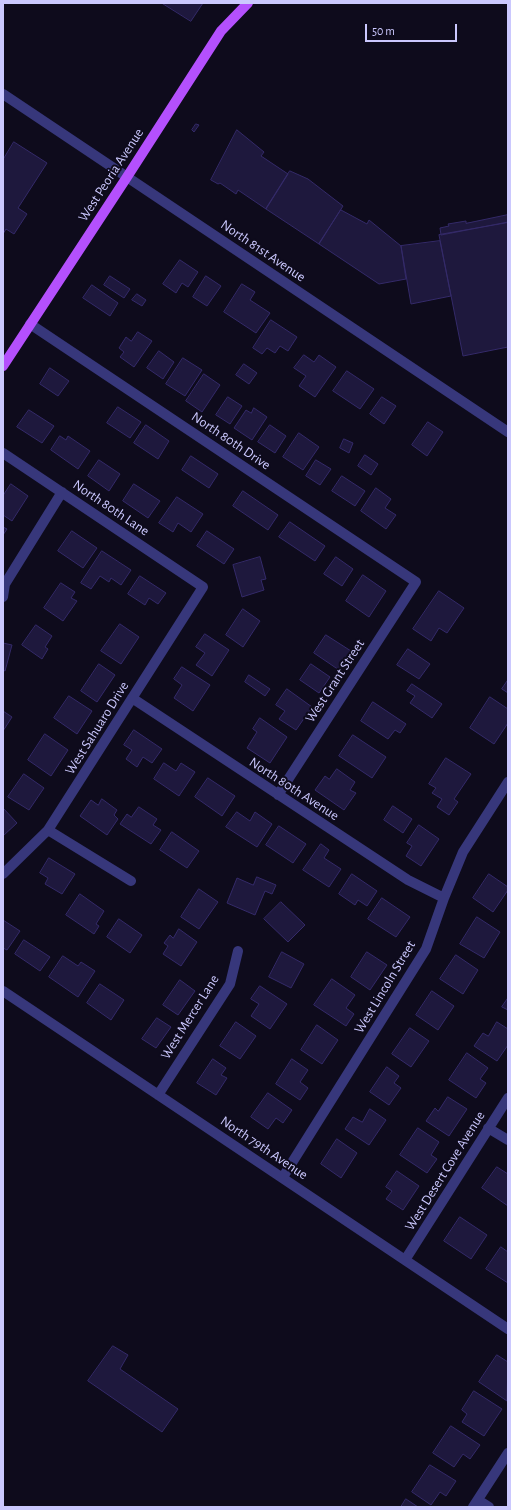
<!DOCTYPE html>
<html>
<head>
<meta charset="utf-8">
<style>
	body { margin:0 }
	#map { position:relative; width:511px; height:1510px; overflow:hidden; background:#0e0b1c; font-family:"Alegreya Sans",sans-serif }
	canvas { display:block }
	.frame { position:absolute; inset:0; border:4px solid #cbc8fe; pointer-events:none }
	.scale { position:absolute; left:365px; top:24px; width:92px; height:18px; box-sizing:border-box; border:2px solid #cbc8fe; border-top:0; padding-left:5px; font-size:12px; line-height:14px; white-space:nowrap; color:#cbc8fe; -webkit-text-stroke:3px #0e0b1c; paint-order:stroke }
</style>
</head>
<body>
<div id="map">
<canvas width="511" height="1510"></canvas>
<div class="frame"></div>
<div class="scale">50 m</div>
</div>
<script>
const context = document.querySelector('canvas').getContext('2d');
context.lineJoin = 'round';
function paint(path, color) { context.fillStyle = color; context.fill(path, 'evenodd'); }
function trace(path, color, width, dash) { context.strokeStyle = color; context.lineWidth = width; context.lineCap = dash ? 'butt' : 'round'; context.setLineDash(dash || []); context.stroke(path); }
function write(font, color, halo, rows, align = 'center') {
  context.font = font + ' "Alegreya Sans",sans-serif'; context.lineWidth = 4; context.setLineDash([]); context.textBaseline = 'middle'; context.strokeStyle = halo; context.fillStyle = color; for (const [text, x, y, turn = 0] of rows) {
    context.save(); context.translate(x, y); context.rotate((+turn || 0) * Math.PI / 180); context.textAlign = isNaN(turn) ? turn : align; if (halo) context.strokeText(text, 0, 0); context.fillText(text, 0, 0); context.restore();
  }
}
const building = new Path2D(`
	M162,3H203L191,21Z
	M196,124L199,125L194,132L192,130Z
	M237,130L264,152L261,156L288,174L266,209L238,190L236,194L220,183L218,184L211,180Z
	M14,142L47,163L18,208L27,214L14,234L6,229L3,234V160Z
	M290,171L308,179L343,206L319,244L266,209Z
	M341,210L367,224L369,220L401,246L406,279L379,284L319,244Z
	M508,215V222L441,235L440,228L449,226L448,224L466,221V223Z
	M508,223V347L463,356L439,235Z
	M440,241L451,296L411,304L401,246Z
	M180,260L198,272L188,287L182,283L176,293L163,284Z
	M110,276L130,289L124,298L104,285Z
	M206,276L221,286L207,306L193,297Z
	M242,284L255,292L250,300L270,313L256,333L224,312Z
	M92,285L118,303L110,316L83,298Z
	M137,294L146,300L142,306L132,300Z
	M271,320L297,337L288,351L280,346L275,353L267,348L262,354L253,348Z
	M138,332L152,341L134,367L120,357L124,352L119,348L126,337L131,341Z
	M159,351L174,362L163,379L147,368Z
	M304,355L314,362L319,355L336,367L315,397L299,386L306,376L294,368Z
	M183,358L202,370L185,396L166,384Z
	M244,364L257,373L249,384L236,375Z
	M50,368L69,381L58,396L40,384Z
	M347,371L374,389L360,409L333,391Z
	M204,374L220,385L202,412L186,401Z
	M228,397L242,406L230,424L216,415Z
	M382,397L396,406L384,424L370,414Z
	M118,407L141,422L130,438L107,423Z
	M254,408L267,417L252,440L234,428L246,410L251,413Z
	M29,410L54,426L42,443L17,427Z
	M428,422L443,432L427,456L412,445Z
	M146,425L169,441L158,459L134,443Z
	M270,425L286,436L275,453L258,442Z
	M299,433L319,447L303,470L283,457Z
	M60,436L66,440L68,436L90,451L78,469L51,450Z
	M344,439L353,443L349,453L340,448Z
	M365,455L378,464L371,475L358,466Z
	M191,456L218,474L209,488L182,470Z
	M99,460L120,474L109,491L88,476Z
	M316,460L331,469L320,485L306,476Z
	M342,476L365,491L355,506L332,491Z
	M11,484L28,496L12,521L3,515V496Z
	M134,484L160,501L148,518L123,501Z
	M376,488L391,499L385,508L396,515L386,529L361,511Z
	M243,491L278,515L268,530L233,506Z
	M177,497L203,514L191,532L178,523L173,532L159,523Z
	M290,522L325,546L315,561L279,537Z
	M3,527L7,529L3,535Z
	M72,531L97,548L83,568L58,551Z
	M207,531L234,549L224,564L197,546Z
	M102,551L131,570L121,585L111,578L109,582L100,576L91,589L81,583Z
	M260,557L266,579L261,580L264,590L242,597L233,565Z
	M336,557L353,569L342,586L324,574Z
	M363,575L386,591L369,617L346,601Z
	M140,576L166,593L158,604L149,598L145,605L128,594Z
	M61,583L75,592L71,598L77,601L63,621L44,608Z
	M439,591L464,608L447,633L439,628L431,641L413,629Z
	M243,609L260,621L243,647L226,635Z
	M120,624L139,637L121,664L101,651Z
	M36,625L52,636L45,647L48,649L42,659L22,645Z
	M205,634L229,650L212,676L196,665L205,653L196,647Z
	M326,635L351,651L339,670L314,653Z
	M3,643L12,645L5,671L3,670Z
	M408,649L430,664L419,679L397,665Z
	M99,664L115,675L97,702L81,691Z
	M311,664L330,677L319,693L300,680Z
	M182,667L210,685L193,711L174,698L182,685L174,679Z
	M249,675L270,689L265,696L245,682Z
	M508,680V693L502,689Z
	M412,684L442,704L432,718L410,703L415,696L407,691Z
	M287,689L312,707L296,730L279,719L285,711L276,705Z
	M69,696L92,711L77,734L54,718Z
	M490,697L508,709V723L494,744L470,728Z
	M373,702L406,724L400,733L395,730L388,739L361,721Z
	M3,711L12,717L3,731Z
	M260,718L287,737L270,763L247,748L257,732L253,729Z
	M134,730L162,749L152,763L143,757L137,767L126,759L132,750L124,745Z
	M45,734L68,750L51,776L28,760Z
	M353,735L386,757L372,778L339,756Z
	M446,758L471,774L454,799L458,802L449,815L437,807L442,799L432,793L436,788L429,784Z
	M164,763L176,771L181,763L195,772L179,796L154,779Z
	M337,769L355,782L350,790L356,793L344,810L315,790L325,776L329,779Z
	M24,774L44,788L29,810L8,797Z
	M208,778L235,796L222,816L195,797Z
	M102,799L117,810L114,815L118,819L107,835L80,816L91,800L98,805Z
	M393,806L412,819L403,833L384,820Z
	M139,807L157,819L153,825L161,830L151,844L120,824L127,814L131,817Z
	M3,808L17,823L3,836Z
	M237,812L250,821L255,812L272,824L257,847L226,827Z
	M419,825L439,839L421,866L406,856L412,846L407,843Z
	M279,826L306,844L293,863L266,845Z
	M172,832L199,851L187,868L160,850Z
	M321,844L329,850L324,858L341,869L329,887L303,870Z
	M49,858L75,874L62,894L45,884L48,878L40,873Z
	M352,874L377,891L367,906L358,900L355,905L339,894Z
	M489,874L508,887V890L493,912L473,898Z
	M257,877L276,885L272,894L265,891L255,915L227,903L237,878L253,885Z
	M199,889L218,902L199,929L181,917Z
	M80,894L104,911L96,924L99,926L94,934L66,915Z
	M382,898L410,917L396,937L368,919Z
	M281,902L305,925L288,942L264,919Z
	M477,917L500,932L484,958L460,944Z
	M119,919L142,935L130,953L107,937Z
	M3,920L20,931L7,950L3,948Z
	M179,929L197,942L181,966L163,954L168,946L164,943L170,935L173,938Z
	M24,940L50,957L40,971L15,954Z
	M282,952L304,964L291,988L269,977Z
	M367,952L387,965L370,990L351,977Z
	M456,955L478,970L463,994L440,979Z
	M63,956L78,966L81,962L95,971L78,997L49,977Z
	M332,979L355,995L346,1008L354,1014L346,1026L314,1005Z
	M180,980L195,991L178,1015L163,1005Z
	M100,984L124,1000L111,1020L87,1003Z
	M260,986L287,1004L270,1029L251,1016L259,1004L251,999Z
	M432,991L454,1006L438,1030L416,1015Z
	M508,998V1010L502,1007Z
	M157,1018L171,1027L156,1048L142,1039Z
	M236,1022L256,1036L240,1059L220,1046Z
	M497,1022L508,1029V1045L497,1061L474,1046L483,1033L488,1036Z
	M317,1025L338,1040L322,1064L301,1050Z
	M410,1028L429,1041L411,1067L392,1054Z
	M467,1053L488,1068L480,1079L486,1083L476,1098L449,1080Z
	M213,1059L226,1068L221,1075L227,1078L216,1095L197,1083Z
	M292,1059L308,1070L300,1082L308,1088L300,1100L276,1084Z
	M387,1067L399,1076L394,1083L401,1088L389,1105L370,1092Z
	M268,1093L292,1110L283,1123L276,1118L268,1129L251,1117Z
	M448,1097L467,1109L449,1136L426,1121L435,1108L438,1111Z
	M370,1109L386,1120L369,1145L345,1129L353,1117L362,1122Z
	M418,1128L439,1142L431,1155L437,1159L427,1173L400,1155Z
	M337,1139L357,1153L341,1178L321,1164Z
	M497,1167L508,1174V1206L482,1188Z
	M397,1171L419,1186L403,1210L386,1199L392,1191L386,1187Z
	M460,1217L487,1235L471,1259L444,1241Z
	M501,1247L508,1252V1283L486,1269Z
	M113,1346L128,1355L120,1369L178,1409L162,1432L88,1381Z
	M497,1355L508,1362L507,1401L479,1382Z
	M474,1391L502,1409L484,1436L462,1422L467,1414L462,1410Z
	M451,1426L480,1445L470,1459L463,1454L454,1467L433,1453Z
	M430,1465L456,1481L446,1496L440,1492L431,1505L412,1492Z
	M406,1499L418,1507H401Z`);
const minor = new Path2D(`
	M3,94L508,432
	M30,324L416,582L278,795
	M3,453L203,587L48,830L3,874
	M3,597L5,584L62,492
	M132,698L408,880L444,898
	M48,830L131,881
	M3,991L508,1329
	M158,1095L230,984L238,951
	M488,1128L508,1140
	M283,1177L426,949L444,898L463,852L508,782
	M405,1260L508,1098
	M478,1500L489,1507
	M473,1507L508,1453`);
const major = new Path2D(`
	M3,366L127,177L221,31L248,3`);
const streetNames = [
	["West Peoria Avenue",111,175,-57],
	["North 81st Avenue",263,251,34],
	["North 80th Drive",231,441,34],
	["North 80th Lane",111,508,34],
	["West Grant Street",335,681,-57],
	["West Sahuaro Drive",97,728,-58],
	["North 80th Avenue",294,789,33],
	["West Lincoln Street",385,987,-59],
	["West Mercer Lane",190,1017,-58],
	["North 79th Avenue",264,1148,34],
	["West Desert Cove Avenue",445,1171,-58]
];
paint(building, '#1e183d');
trace(building, '#342a69', 1);
trace(minor, '#37377b', 10);
trace(major, '#b450fd', 10);
write('14px', '#cbc8fe', '#0e0b1c', streetNames);
</script>
</body>
</html>
